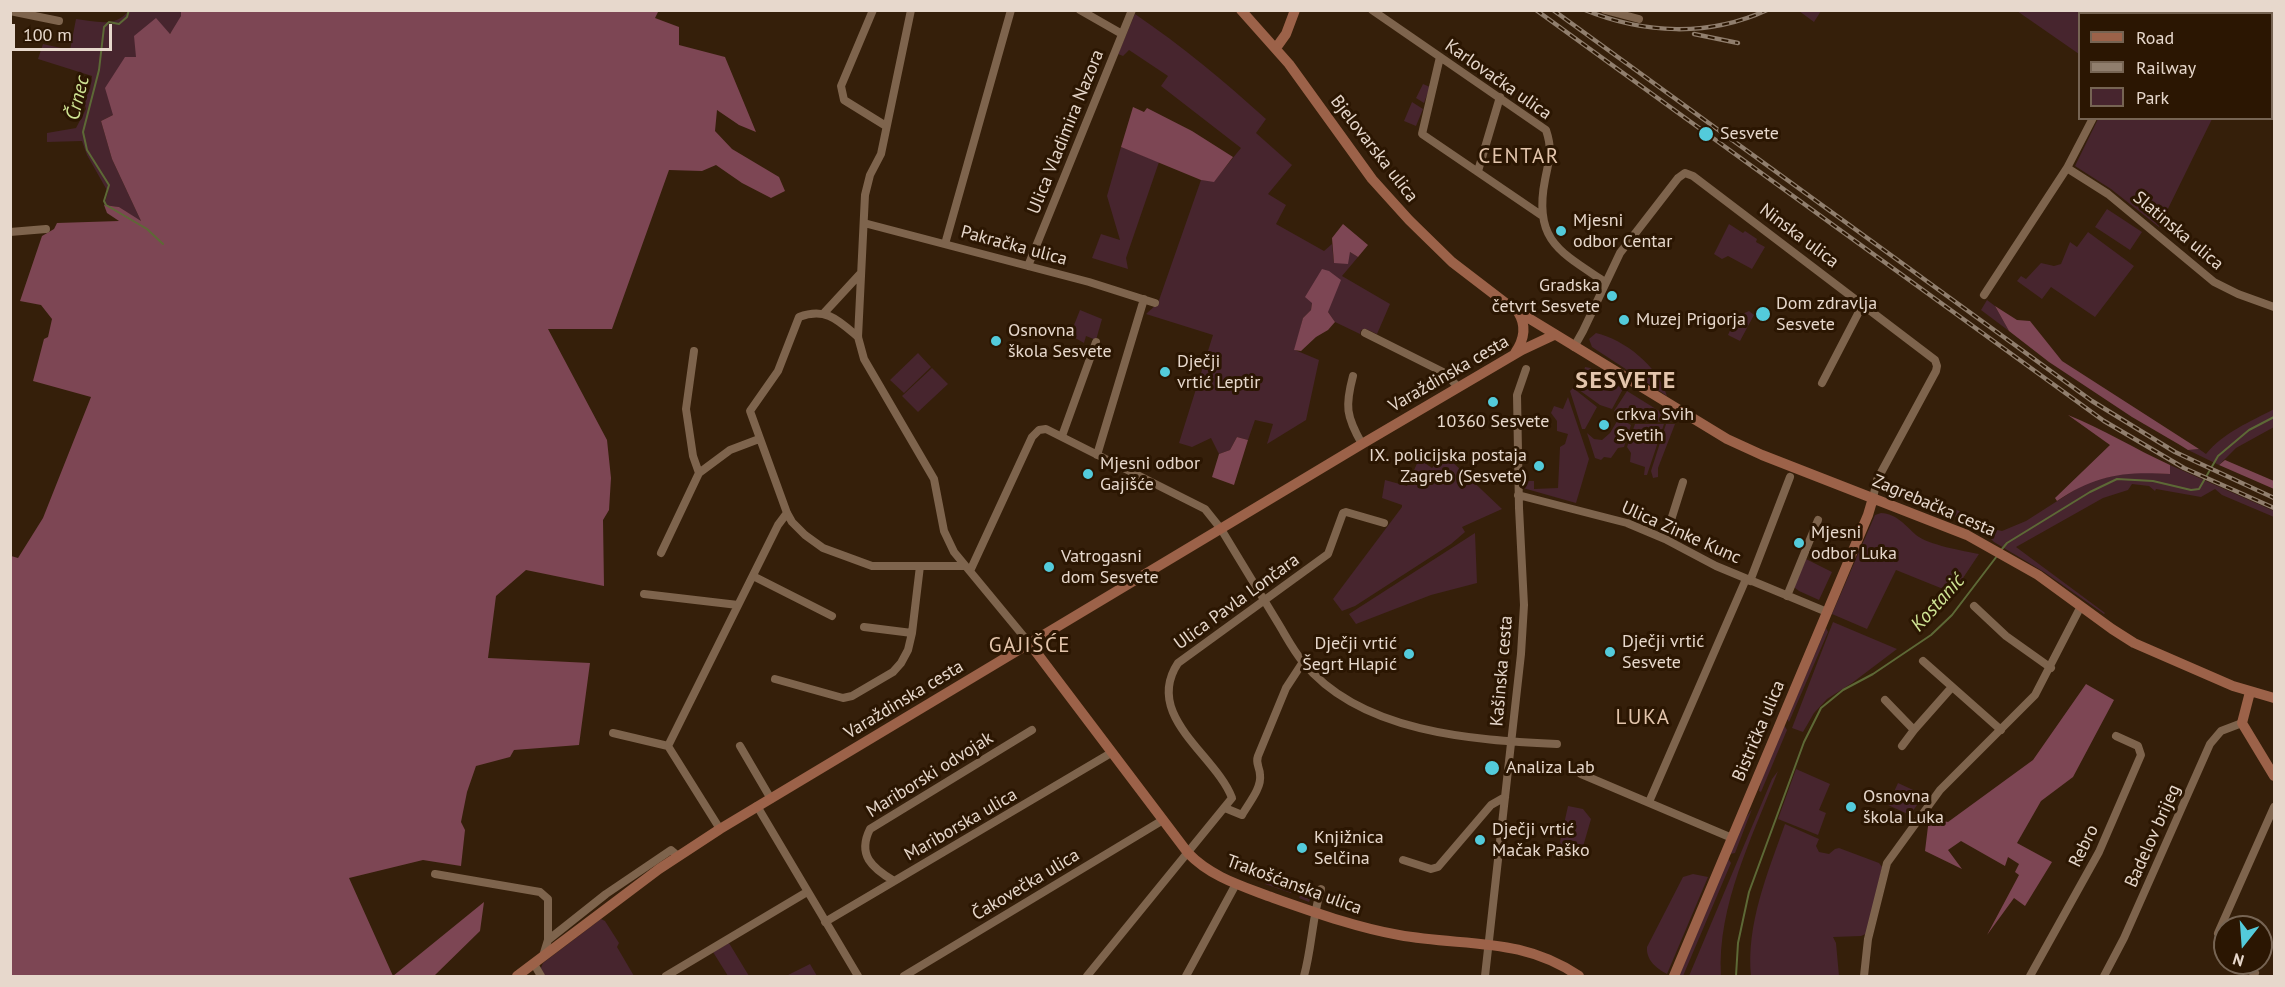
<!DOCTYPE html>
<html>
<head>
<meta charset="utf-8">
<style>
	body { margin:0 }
	#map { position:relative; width:2285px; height:987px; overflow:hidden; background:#351f0a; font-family:"PT Sans",sans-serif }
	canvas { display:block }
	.frame { position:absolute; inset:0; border:12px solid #e7d8cc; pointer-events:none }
	.legend { position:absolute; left:2078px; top:12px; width:195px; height:108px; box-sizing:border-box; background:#2b1602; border:2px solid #766453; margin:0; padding:8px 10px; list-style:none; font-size:18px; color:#e7d8cc }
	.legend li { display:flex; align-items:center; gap:12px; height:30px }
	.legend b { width:30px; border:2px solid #766453 }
	.north { position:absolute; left:2213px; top:915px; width:60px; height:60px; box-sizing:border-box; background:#2b1602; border:2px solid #766453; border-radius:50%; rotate:197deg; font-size:16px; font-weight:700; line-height:24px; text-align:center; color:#e7d8cc }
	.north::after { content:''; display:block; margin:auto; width:21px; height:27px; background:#53cbdb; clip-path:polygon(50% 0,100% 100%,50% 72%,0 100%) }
	.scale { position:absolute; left:12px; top:24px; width:100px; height:27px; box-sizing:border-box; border:3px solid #e7d8cc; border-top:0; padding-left:8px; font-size:18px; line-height:21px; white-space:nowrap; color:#e7d8cc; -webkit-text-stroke:4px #2b1602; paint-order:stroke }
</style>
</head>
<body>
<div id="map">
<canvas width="2285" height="987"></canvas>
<div class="frame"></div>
<ul class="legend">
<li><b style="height:8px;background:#9c6249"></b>Road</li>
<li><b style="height:8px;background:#907e6d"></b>Railway</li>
<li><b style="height:16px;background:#47252e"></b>Park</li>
</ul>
<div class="north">N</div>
<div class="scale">100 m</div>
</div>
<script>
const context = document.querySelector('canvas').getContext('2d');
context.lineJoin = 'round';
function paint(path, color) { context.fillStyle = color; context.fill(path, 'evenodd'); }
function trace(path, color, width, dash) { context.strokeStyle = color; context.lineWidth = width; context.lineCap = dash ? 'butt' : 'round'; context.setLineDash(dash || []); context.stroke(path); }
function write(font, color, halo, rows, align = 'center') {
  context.font = font + ' "PT Sans",sans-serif'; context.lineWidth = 6; context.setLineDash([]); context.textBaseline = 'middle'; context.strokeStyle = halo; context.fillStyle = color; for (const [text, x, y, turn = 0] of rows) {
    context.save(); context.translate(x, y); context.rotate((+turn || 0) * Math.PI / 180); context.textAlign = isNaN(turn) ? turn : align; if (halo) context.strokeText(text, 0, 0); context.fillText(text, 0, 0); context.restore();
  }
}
const green = new Path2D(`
	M128,11H181C183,36 149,42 136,57C130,65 118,103 113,115L101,121L112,159L142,223L119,207L104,205L108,192L87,155L82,141L47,142V133L76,128L86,109L82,94L90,89L92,76L38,59L43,44L70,50L76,19C95,21 116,28 128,11Z
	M1799,11H1821L1814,22Z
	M2017,11H2114L2112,13L2080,14L2079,54Z
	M1135,14C1182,46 1224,81 1266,119L1256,133L1292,165L1268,194L1286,205L1276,224L1324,251L1332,244L1334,263L1350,252L1358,257L1342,276L1390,304L1377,334L1366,329L1361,330L1360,334L1335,322L1328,312L1312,303L1311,310L1303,318L1295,350L1319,360L1306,420L1267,444L1273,424L1255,420L1248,440L1237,437L1230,450L1219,454L1211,438L1192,447L1179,443L1213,335L1146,314L1158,303L1201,180L1214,181L1241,148L1161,86L1168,76L1129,50L1123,56L1118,54Z
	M1423,84L1430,87L1424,103L1416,98Z
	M1412,102L1423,109L1416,126L1404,121Z
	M2098,119H2212L2159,227L2111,189L2075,166Z
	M1121,147L1159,162L1126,258L1128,269L1092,258L1101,234L1120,240L1107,196Z
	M2107,209L2142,232L2130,250L2095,227Z
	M1729,224L1743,233L1745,231L1757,239L1756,242L1765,247L1752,269L1728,256L1722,259L1714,254Z
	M2088,232L2134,266L2095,317L2051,287L2042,299L2017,281L2021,276L2026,279L2041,263L2054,266L2061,264L2070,242L2077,247Z
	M1987,300L1995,306L2009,331L1981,310Z
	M1080,310L1102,319L1096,340L1086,336L1084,343L1070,335Z
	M1749,311L1754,315L1740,341L1728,335L1736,317Z
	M1596,333C1625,340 1658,366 1667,396L1592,347L1589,339Z
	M918,353L931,367L904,393L890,380Z
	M1585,367L1590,368L1623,389L1612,409L1600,405L1575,387L1577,382L1581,383Z
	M932,368L948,384L918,412L902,396Z
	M1573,388L1597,407L1585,429H1582L1570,391Z
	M1627,391L1672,419L1671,422L1633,421L1614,411Z
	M1568,397L1589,459L1576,503L1523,488V481H1534V489L1558,488L1560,447L1565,444L1568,434L1557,431V421L1551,413L1554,406L1563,409Z
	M2274,409V427L2236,448L2219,465L2188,450L2199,449L2206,454C2224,432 2250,422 2274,409Z
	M1619,418L1631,425L1624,447L1618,448L1611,458L1604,457L1601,460L1595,458L1587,433L1594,439L1602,440L1610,433Z
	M1635,424H1664L1647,475H1644L1645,467L1630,462L1631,453L1627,447Z
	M1666,424H1675L1658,468V477L1653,478L1651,471Z
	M1444,454L1502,509L1462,527L1465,532L1451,544L1355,606L1342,611L1333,599L1402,507V505L1382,498L1385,480L1407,486L1419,459L1432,468Z
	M2170,465L2274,511V517L2222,495L2215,489L2201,497L2156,489L2155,491L2149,486L2132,484L2128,490L2103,498L2016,547L2105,613L2104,614L2044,572L1994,542L1986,534L1983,527L2002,531L2026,521L2087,482L2121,474L2141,472L2169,474Z
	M1941,505C1951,507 1966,512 1971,522L1936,510Z
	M1881,513C1897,514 1905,525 1916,535C1928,545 1964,551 1979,554L1953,593L1896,570L1867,629L1832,614L1875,515Z
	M1475,533L1477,583L1431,595L1356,624L1349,614Z
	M1806,559L1832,572L1819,600L1799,591L1794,587Z
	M1833,622L1897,649L1852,683L1827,699L1814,713L1803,732L1792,728Z
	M1826,628L1828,632L1789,722L1787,719Z
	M1784,725L1787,730L1761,792L1759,791L1762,777Z
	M1796,769L1830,784L1819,810L1826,813L1818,835L1778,819Z
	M1778,771C1753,836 1717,905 1721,976H1689L1772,779Z
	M1898,783L1924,795L1910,815L1888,805Z
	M1568,806L1583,809L1591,819L1580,857L1567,859L1560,842Z
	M1752,809L1735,853L1730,854L1743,822Z
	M1785,824L1819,839L1816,846L1819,852L1829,854L1835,849L1839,848L1879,863L1882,867L1868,933L1861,936L1833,937L1836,943L1839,976H1751C1746,924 1768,872 1785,824Z
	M1728,858L1731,863L1683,976H1679Z
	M1270,870L1296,879L1291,893L1265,884Z
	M1693,874L1708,877L1667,974C1656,968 1646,960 1647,947L1683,877Z
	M1305,883L1315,887L1309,902L1299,898Z
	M601,919L605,921L619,943L617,947L634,976H544L540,970L543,963Z
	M729,943L749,976H728L713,952Z
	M810,964L817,976H786Z`);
const forest = new Path2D(`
	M659,10L655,18L679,27V45L725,57L756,132L739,125L717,110L715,131L732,149L779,177L785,191L771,198L742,183L716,165L702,171L669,170L612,329H548L607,440L611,478L609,510L603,520L604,586L526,570L496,596L488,658L590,663L579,745L514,750L510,757L476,766L467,792L461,822L465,830L461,866L423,860L349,878L393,976L484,902L480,931L434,976H11V556L18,558L43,518L91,397L33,381L44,339L48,337L52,319L41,305L20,301L42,236L54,229L57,223L119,221L107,213L104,205L119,207L141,221L112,159L101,121L113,115L105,88L125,57H136L134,36L156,18L170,34L181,16V11Z
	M1133,107L1144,112L1147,108L1192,131L1233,157L1214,182L1201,180L1121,147Z
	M1343,224L1368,245L1358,257L1350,252L1348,264L1334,263L1332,238Z
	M1322,269L1329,271L1341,280L1328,312L1335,322L1328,330L1316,337L1301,351L1294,350L1303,318L1311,310L1312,303L1305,297Z
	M1995,306L2017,320L2030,321L2062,361L2199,449L2188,450L2180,445L2132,417L2049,362L2009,331Z
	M2068,415C2103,429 2135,449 2170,465V474C2124,471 2095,475 2057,501L2055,498L2110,445Z
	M1237,437L1248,440L1234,485L1212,477L1219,454L1230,450Z
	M2225,460L2274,481V489L2219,465Z
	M2086,684L2114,700L2073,777L2041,801L2017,843L2052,862L2025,906L2014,898L1987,935L2019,875L2015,872L2019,864L2008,857L2005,866L1961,841L1948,850L1962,869L1925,851L1929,818L1948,822L2033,760Z`);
const stream = new Path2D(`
	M129,10L127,17L119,24L109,22L104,27L99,70L83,132L87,150L109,185L104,201L106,205L147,229L163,244
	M2002,549L2007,543L2090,492L2117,479L2153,481L2191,490L2199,489L2218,456L2249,430L2274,417
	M1736,976L1738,943L1749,892L1804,742L1821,708L1843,690L1873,674L1931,635L1952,615L1997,556`);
const street = new Path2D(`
	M873,10L841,86L844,100L886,126
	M911,10L881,154L870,175L865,195L858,337L864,359L934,479L944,531L954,552L1030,644
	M1080,10L1122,34
	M1372,10L1546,130C1553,151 1549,159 1545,180C1533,240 1560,252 1605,282
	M1605,10L1639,19
	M10,11L59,21
	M2124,14L2125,10
	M1440,57L1422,134L1541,215
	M2067,168L2108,194L2214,282L2238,294L2274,307
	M1478,171L1500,97
	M864,223L1089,282L1155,303
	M10,232L46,229
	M945,244L1011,10
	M1028,266L1132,10
	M1984,295L2067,168L2093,118
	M824,313L860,274
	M1365,333L1445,373L1458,387
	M858,337C838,320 826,307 799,317L778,371L750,411L787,513L792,522L805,535L823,548L872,566H965
	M1574,347L1583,331L1620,253L1678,178L1685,173L1693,176L1935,360L1937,366L1936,371L1877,480L1873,498
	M694,351L686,409L693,456L699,473
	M1353,376C1345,406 1346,416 1362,444
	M1822,383L1863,304
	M1062,436L1096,342
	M1097,455L1144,299
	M1518,495L1627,523L1665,539L1716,566L1827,612
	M1665,539L1683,482
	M661,553L699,473L730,450L759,439
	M970,571L1032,437L1039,430L1046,429L1205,509L1221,529C1240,560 1259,592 1278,623C1286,636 1293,650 1303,662C1360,733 1473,740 1557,744
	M753,576L832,616
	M1750,581L1790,477
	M644,594L738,605
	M1787,596L1818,520
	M1974,606L2006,636L2051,668
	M864,627L912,633
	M1923,661L2001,730
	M775,679L843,698L852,696L893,672L901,663L908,650L912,633L920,566
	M1885,700L1914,730L1952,687
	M613,733L668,746
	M740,746L771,799
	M1902,746L1914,730
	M1581,774L1732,838
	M1649,802L1746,579
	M757,806L858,976
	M1225,808L1242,815C1248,804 1262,788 1260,775C1260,767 1255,764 1258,756L1286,688L1303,662
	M720,829L668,746L778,525L787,513
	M1403,860L1431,869L1438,867L1491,805L1505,797
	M435,874L540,892L548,899V940
	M894,881C872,868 857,855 870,829L1032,730
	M825,922L1111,753
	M2218,933L2274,807
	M543,956L548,940L606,894L671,850L678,856
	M534,964L541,976
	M666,976L807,892
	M904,976L1163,820
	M1087,976L1232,798C1216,755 1143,716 1178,663L1328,554L1343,513L1346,512L1384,523
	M1186,976L1236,884
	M1304,976C1312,947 1312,918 1321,889
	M1485,976L1521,654L1524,605L1519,508L1517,395L1526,369
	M1864,976L1868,939L1887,863L1940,790L2035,695L2081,606
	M2030,976L2099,852L2141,755L2138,746L2116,736
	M2104,976L2124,938L2210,744L2221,731L2242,723
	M2253,976L2255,973`);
const secondary = new Path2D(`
	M1241,10L1289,64L1372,179L1409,220L1452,262L1512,308L1727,439L1762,455L1967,535L2038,575L2112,629L2134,643L2233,686L2274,698
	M1276,48L1286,34L1295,10
	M1515,353C1524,340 1527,326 1518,312
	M1030,644L1188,853C1210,876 1239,885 1268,896C1311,911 1354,927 1399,935C1465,947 1520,936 1579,976
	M2250,692L2242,723L2274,776
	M517,976L659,869L720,829L1362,444L1522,350L1554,335
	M1674,976L1868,515L1873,498`);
const rail = new Path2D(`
	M1536,10L2104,421L2184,468L2274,508
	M1553,10L2092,401L2175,452L2274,498
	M1585,10C1644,34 1709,37 1767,10
	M1694,34L1738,43`);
const markers = [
	[1706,134,8,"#53cbdb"],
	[1561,231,6,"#53cbdb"],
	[1612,296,6,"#53cbdb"],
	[1763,314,8,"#53cbdb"],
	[1624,320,6,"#53cbdb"],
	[996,341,6,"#53cbdb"],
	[1165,372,6,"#53cbdb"],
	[1493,402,6,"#53cbdb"],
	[1604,425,6,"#53cbdb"],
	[1539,466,6,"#53cbdb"],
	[1088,474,6,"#53cbdb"],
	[1799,543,6,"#53cbdb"],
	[1049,567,6,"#53cbdb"],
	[1610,652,6,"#53cbdb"],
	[1409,654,6,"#53cbdb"],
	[1492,768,8,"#53cbdb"],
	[1851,807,6,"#53cbdb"],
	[1480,840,6,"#53cbdb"],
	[1302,848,6,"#53cbdb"]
];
const streetNames = [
	["Karlovačka ulica",1498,80,35],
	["Ulica Vladimira Nazora",1066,132,-68],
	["Bjelovarska ulica",1374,149,52],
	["Slatinska ulica",2178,231,40],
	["Ninska ulica",1799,236,37],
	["Pakračka ulica",1014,246,15],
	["Varaždinska cesta",1449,374,-30],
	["Zagrebačka cesta",1934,506,23],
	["Ulica Zinke Kunc",1681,533,24],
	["Ulica Pavla Lončara",1237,602,-36],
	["Kašinska cesta",1502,671,-85],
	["Varaždinska cesta",904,700,-31],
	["Bistrička ulica",1759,731,-67],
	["Mariborski odvojak",930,775,-32],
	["Mariborska ulica",961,825,-30],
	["Badelov brijeg",2153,836,-66],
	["Rebro",2084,846,-64],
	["Čakovečka ulica",1026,885,-31],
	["Trakošćanska ulica",1294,885,20]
];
const poiNames = [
	["Sesvete",1720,134],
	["Mjesni",1573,221],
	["odbor Centar",1573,242],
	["Gradska",1600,286,"right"],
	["četvrt Sesvete",1600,307,"right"],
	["Dom zdravlja",1776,304],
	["Sesvete",1776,325],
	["Muzej Prigorja",1636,320],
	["Osnovna",1008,331],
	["škola Sesvete",1008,352],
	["Dječji",1177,362],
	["vrtić Leptir",1177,383],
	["crkva Svih",1616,415],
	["Svetih",1616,436],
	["10360 Sesvete",1493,422,"center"],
	["IX. policijska postaja",1527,456,"right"],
	["Zagreb (Sesvete)",1527,477,"right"],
	["Mjesni odbor",1100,464],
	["Gajišće",1100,485],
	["Mjesni",1811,533],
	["odbor Luka",1811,554],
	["Vatrogasni",1061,557],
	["dom Sesvete",1061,578],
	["Dječji vrtić",1622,642],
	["Sesvete",1622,663],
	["Dječji vrtić",1397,644,"right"],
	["Šegrt Hlapić",1397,665,"right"],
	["Analiza Lab",1506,768],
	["Osnovna",1863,797],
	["škola Luka",1863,818],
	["Dječji vrtić",1492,830],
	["Mačak Paško",1492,851],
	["Knjižnica",1314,838],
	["Selčina",1314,859]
];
const waterNames = [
	["Črnec",78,98,-76],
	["Kostanić",1938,603,-48]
];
const quarterNames = [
	["CENTAR",1519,157],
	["GAJIŠĆE",1030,646],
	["LUKA",1643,718]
];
const districtNames = [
	["SESVETE",1626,381]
];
paint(green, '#47252e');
paint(forest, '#7d4654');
trace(stream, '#5d6936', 2);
trace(street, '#7e644d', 8);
trace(secondary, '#9c6249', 10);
trace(rail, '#907e6d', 4.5);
trace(rail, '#2b1602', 2, [7]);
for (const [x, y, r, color] of markers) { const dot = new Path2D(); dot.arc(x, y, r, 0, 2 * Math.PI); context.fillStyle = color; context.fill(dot); trace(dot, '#2b1602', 2); }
write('18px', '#e7d8cc', '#2b1602', streetNames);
write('18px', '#e7d8cc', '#2b1602', poiNames, 'left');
write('italic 20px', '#cfe494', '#2b1602', waterNames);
context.letterSpacing = '1.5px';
write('21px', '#e3c5ac', '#2b1602', quarterNames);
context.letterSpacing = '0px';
context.letterSpacing = '1.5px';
write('bold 24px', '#e3c5ac', '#2b1602', districtNames);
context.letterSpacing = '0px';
</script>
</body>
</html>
